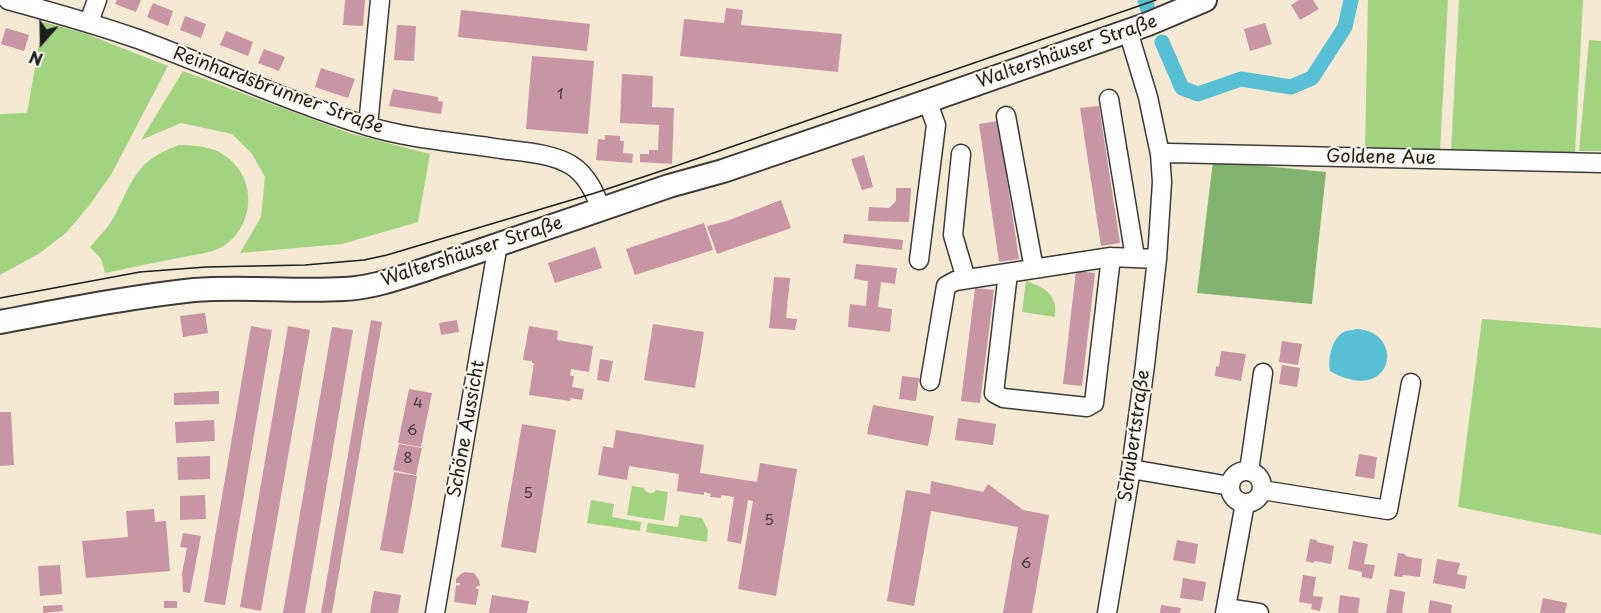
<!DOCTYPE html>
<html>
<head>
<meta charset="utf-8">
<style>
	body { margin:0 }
	#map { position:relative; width:1601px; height:613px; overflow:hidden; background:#f5e9d3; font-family:"Playpen Sans",sans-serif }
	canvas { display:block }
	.north { position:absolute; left:12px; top:12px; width:60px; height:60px; -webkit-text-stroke:4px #fbf7ec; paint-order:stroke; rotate:200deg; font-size:16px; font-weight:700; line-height:24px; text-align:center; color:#1c1c1c }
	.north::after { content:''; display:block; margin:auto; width:21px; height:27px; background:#1c1c1c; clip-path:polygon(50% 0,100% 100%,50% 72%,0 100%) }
</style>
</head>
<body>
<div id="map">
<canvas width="1601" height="613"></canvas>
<div class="north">N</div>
</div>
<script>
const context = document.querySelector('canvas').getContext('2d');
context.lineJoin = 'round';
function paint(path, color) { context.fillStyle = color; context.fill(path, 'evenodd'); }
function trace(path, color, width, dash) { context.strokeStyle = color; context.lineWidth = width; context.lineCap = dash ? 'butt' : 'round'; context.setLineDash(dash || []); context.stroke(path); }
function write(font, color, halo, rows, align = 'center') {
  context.font = font + ' "Playpen Sans",sans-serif'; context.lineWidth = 4.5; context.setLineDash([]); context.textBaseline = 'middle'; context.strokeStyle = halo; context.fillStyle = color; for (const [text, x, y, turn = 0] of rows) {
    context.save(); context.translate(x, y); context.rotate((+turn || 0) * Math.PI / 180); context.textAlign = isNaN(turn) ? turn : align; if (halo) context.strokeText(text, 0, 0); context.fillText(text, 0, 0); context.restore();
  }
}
const green = new Path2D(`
	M1368,0H1448L1440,152L1365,151Z
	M1459,0H1583L1575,154L1451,152Z
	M43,22L84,33L168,66L111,175L88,207L66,233L40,253L0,275V114L27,113Z
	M1589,40L1601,41V151H1579Z
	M183,71L349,133L430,154L418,222L342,244L240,253L261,217L265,177L252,154L232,134L181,123L141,140Z
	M179,145C192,145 207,146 219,152C251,169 257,208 236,235C232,239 227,244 222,247C209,254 192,255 178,258C153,263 129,268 105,273L101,259L90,247C100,236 110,225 116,213C135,176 136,161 179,145Z
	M1026,281C1037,285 1050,289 1054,302C1056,306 1055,313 1055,317L1022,312Z
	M1482,319L1601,328V535L1458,507Z
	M632,486L644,488C646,494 652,495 656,490L668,492L664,521L627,515Z
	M591,500L614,504L612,517L641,522L640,531L587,523Z
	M680,515L702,518L708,530L707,542L646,532L648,523L678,527Z`);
const forest = new Path2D(`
	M1213,161L1326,172L1312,304L1197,293Z`);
const water = new Path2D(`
	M1357,329C1407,332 1393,407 1330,371C1328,359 1331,341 1342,333C1346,330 1353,330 1357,329Z`);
const canal = new Path2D(`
	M1145,0L1148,10
	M1162,42L1182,88L1198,94L1241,79L1291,87L1312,78L1345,27L1351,0`);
const building = new Path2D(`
	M117,0H141L136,12L115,4Z
	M345,0H365L363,26L343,25Z
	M1299,0H1313L1319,9L1300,20L1291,5Z
	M153,3L173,11L168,26L147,17Z
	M726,8L743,10L741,25L842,34L838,72L680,56L684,19L724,23Z
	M461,10L590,24L587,51L458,37Z
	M185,16L206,24L201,38L180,30Z
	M1265,23L1272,44L1250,51L1244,29Z
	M397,25L416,26L414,61L394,60Z
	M6,28L29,35L24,51L1,44Z
	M226,31L253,42L248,56L220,45Z
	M264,49L285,57L279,71L258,63Z
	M532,56L594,61L588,134L526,129Z
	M321,68L355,79L348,98L315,87Z
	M622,74L653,76L652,107L674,108L672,164L640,162V154H649V150H658L659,125L620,123Z
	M393,89L438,97V101L443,102L441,114L389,106Z
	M1099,106L1120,243L1101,246L1080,108Z
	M998,121L1019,259L999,262L979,124Z
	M605,135L620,136V141H624L623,153L633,154L632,163L596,160L598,139L605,140Z
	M864,155L873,187L862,190L851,159Z
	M896,188H911L909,222L868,221L869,207L889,208L896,201Z
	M781,200L791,228L717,254L707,226L727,221Z
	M704,223L713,250L635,275L626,249Z
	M844,234L903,240L902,250L843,243Z
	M595,247L602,268L555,283L548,263Z
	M856,264L897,268L895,284L881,282L878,307L892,309L890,332L848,327L850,304L866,306L868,281L854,279Z
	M1076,271L1095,273L1082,386L1063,384Z
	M774,277L790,278L786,318L797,319L795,330L769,328Z
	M975,288L994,290L980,403L961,401Z
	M205,313L208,333L183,337L180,316Z
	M371,320L382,322L332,613H321Z
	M457,320L459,332L441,335L439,323Z
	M653,324L704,332L695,388L644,380Z
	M251,326L272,330L225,605L204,602Z
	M288,326L310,330L261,611L240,607Z
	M529,326L558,331L557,340L593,346L589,372L571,369L570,376H574L572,387L584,389L582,400L571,398L570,401L529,395L534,363H532V361L523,360Z
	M332,327L353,330L305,613H283Z
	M1282,341L1302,344L1298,365L1279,362Z
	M1221,351L1246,354L1241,381L1215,376L1216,366L1219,367Z
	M600,359L613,361L609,382L597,380Z
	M1282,365L1300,368L1297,387L1279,384Z
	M902,376L919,378L916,401L899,399Z
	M409,389L432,393L421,447L398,443Z
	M219,391V404L174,405V393Z
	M873,405L934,416L928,446L867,434Z
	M0,412H11L14,465L0,466Z
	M958,418L996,424L993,445L955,440Z
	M214,420L215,441L176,443L175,422Z
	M522,424L556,430L536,553L501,547Z
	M616,430L704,445L700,473L757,482L760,463L797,469L776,596L738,589L753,501L748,500L741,544L727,541L734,497L721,495V498L710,497L711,494L704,492V495L677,491L679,474L629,466L627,480L598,475L603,446L613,448Z
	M399,444L422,448L416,475L393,470Z
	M1359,454L1377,457L1374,479L1355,476Z
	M210,456V479L178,480L177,457Z
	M394,472L417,476L403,554L380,550Z
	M931,481L983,492L988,484L1023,510L1049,515L1032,613H1003L1018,527L931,511L914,606L887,601L906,490L930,494Z
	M205,495L206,519L180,520V496Z
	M154,509L155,522L166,521L170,571L86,578L82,541L128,537L126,511Z
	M183,533L201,536L190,593L183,592L182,573L187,548L180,547Z
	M1310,539L1317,540V542L1334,546L1331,564L1314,561V563L1306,561Z
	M1177,540L1198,544L1195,564L1173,560Z
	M1353,541L1368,544L1364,564L1375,565L1372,579L1362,577V572L1348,569Z
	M1398,553L1405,554V556L1422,559L1420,577L1403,575L1402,577L1394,576Z
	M1437,559L1460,563L1457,574L1467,576L1465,589L1433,583Z
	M60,565L62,594L40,596L38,566Z
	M465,572L474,573L479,580L480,586H477L476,589H479L476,605L454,602L456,585L459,586L460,583H456V579L461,574Z
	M1303,575L1316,577L1313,596L1323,597L1320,611L1311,609L1312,604L1299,602Z
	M1183,578L1206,582L1203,601L1180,598Z
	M1390,589L1405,592L1402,613H1386Z
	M374,591L401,595L398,613H370Z
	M492,595L529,601L527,613H489Z
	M1340,595L1360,598L1358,613H1338Z
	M1543,598L1567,603L1565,613H1540Z
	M1430,600L1452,605L1451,613H1428Z
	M164,601H177V608H164Z
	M62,605L63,611L43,613V606Z
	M1161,605L1181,608L1180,613H1160Z`);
const minor = new Path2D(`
	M8,0C52,12 95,24 138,39C214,67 289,102 367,126C410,139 457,142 501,149C523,152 551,153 571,165C587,175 595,193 601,209
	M89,22L97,0
	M1109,99L1135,257
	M1006,116L1034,269
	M368,126L380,0
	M961,154L953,235L966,279
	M1160,154L1169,153L1601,163
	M919,260L936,125L927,100
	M1008,273L994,393L1003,398L1087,407L1094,403L1111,257
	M930,381L946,286L955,281L1111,257L1157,259
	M1131,469L1230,486
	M1230 487a16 16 0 1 1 32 0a16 16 0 1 1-32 0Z
	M1249,471L1263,373
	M1262,490L1388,510L1411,383
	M1226,608L1259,613
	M435,613L498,244
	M1107,613L1131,469L1145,365L1157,259L1162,182L1160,154L1148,97L1128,31
	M1225,613L1245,503`);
const major = new Path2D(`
	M0,322C64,310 129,297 194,290C244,286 294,292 344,289C371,288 399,278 424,270L669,186L723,171L899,111L1148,24L1205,0`);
const tram = new Path2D(`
	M0,298L140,272L206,267L305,265L364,260L387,255L595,193L670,168L1156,0`);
const numberNames = [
	["1",560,95],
	["4",418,404],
	["6",412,431],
	["8",408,459],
	["5",528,494],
	["5",769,521],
	["6",1026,564]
];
const streetNames = [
	["Waltershäuser Straße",1067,52,-19],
	["Reinhardsbrunner Straße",278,91,20],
	["Goldene Aue",1381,158,1],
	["Waltershäuser Straße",472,252,-18],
	["Schöne Aussicht",467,429,-80],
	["Schubertstraße",1135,436,-82]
];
paint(green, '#a2d381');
paint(forest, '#81b56f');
paint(water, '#58c0d4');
trace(canal, '#58c0d4', 15);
paint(building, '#c895a5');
trace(minor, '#3d3b37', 21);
trace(major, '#3d3b37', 26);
trace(minor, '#fff', 18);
trace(major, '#fff', 22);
trace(tram, '#1c1c1c', 1.5);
write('15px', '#473a3e', null, numberNames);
write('18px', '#1c1c1c', '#fbf7ec', streetNames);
</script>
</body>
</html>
